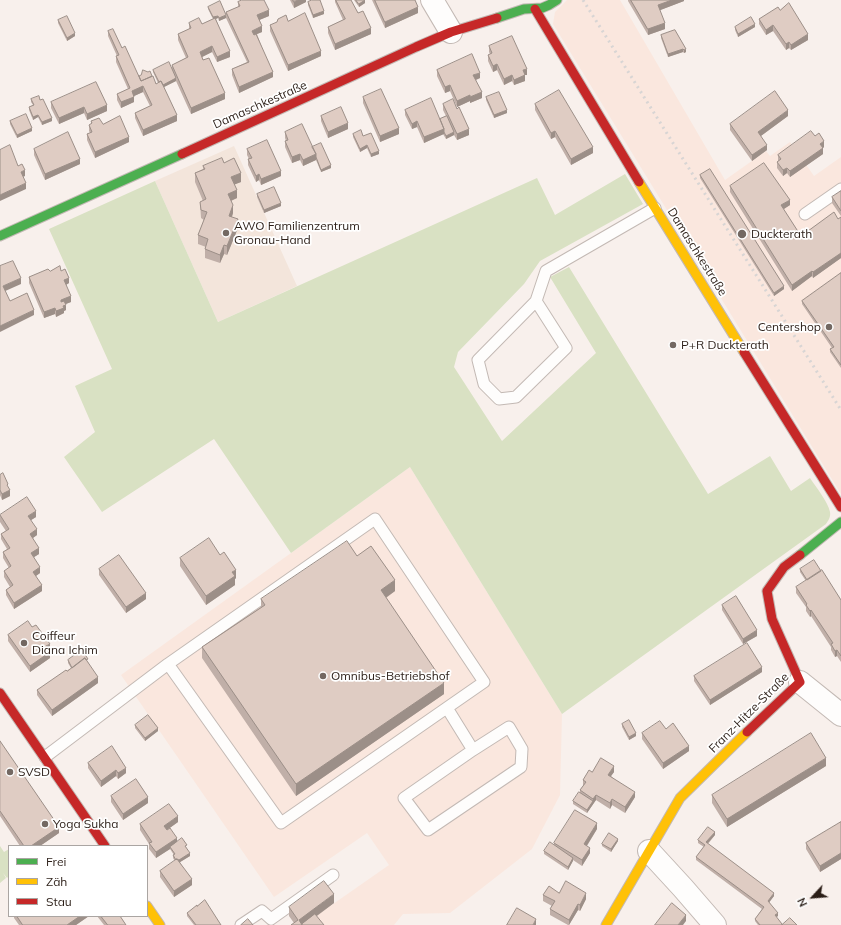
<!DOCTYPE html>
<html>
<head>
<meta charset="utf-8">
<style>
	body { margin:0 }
	#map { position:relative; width:841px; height:925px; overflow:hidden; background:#f8f0ec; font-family:Mulish,sans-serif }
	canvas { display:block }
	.legend { position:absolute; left:8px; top:845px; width:140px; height:72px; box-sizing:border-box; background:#fff; border:1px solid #aaa5a2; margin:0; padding:5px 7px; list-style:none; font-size:12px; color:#2b1e17 }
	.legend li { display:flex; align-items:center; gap:8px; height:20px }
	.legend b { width:20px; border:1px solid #aaa5a2 }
	.north { position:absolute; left:793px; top:877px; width:40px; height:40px; -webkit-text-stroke:3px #fff; paint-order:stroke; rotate:244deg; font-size:11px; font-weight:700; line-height:16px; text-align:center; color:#2b1e17 }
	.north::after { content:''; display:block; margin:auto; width:14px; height:18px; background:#2b1e17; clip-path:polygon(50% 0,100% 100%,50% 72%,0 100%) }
</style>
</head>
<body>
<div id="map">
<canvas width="841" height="925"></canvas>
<ul class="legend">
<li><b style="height:5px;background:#4caf50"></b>Frei</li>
<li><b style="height:5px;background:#ffc107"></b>Zäh</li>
<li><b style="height:5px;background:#c62828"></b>Stau</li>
</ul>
<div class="north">N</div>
</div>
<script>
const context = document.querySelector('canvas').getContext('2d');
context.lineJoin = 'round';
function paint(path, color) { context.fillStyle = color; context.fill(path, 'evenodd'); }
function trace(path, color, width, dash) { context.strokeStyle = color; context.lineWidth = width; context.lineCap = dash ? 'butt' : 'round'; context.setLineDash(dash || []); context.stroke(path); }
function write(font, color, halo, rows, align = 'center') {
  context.font = font + ' Mulish,sans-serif'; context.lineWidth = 3.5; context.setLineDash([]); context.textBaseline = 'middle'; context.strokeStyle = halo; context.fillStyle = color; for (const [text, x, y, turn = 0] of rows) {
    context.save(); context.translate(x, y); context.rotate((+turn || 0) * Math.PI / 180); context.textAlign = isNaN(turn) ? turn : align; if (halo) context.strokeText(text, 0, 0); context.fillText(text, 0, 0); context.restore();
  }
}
const built = new Path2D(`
	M567,0H620L725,180L766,151L770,156L790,142L814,176L841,157V494L553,24L555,12Z
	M410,467L562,714L560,795L532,849L450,913L403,914L394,925H303L389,865L367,833L274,897L121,675L291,553Z`);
const education = new Path2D(`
	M234,146L297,286L218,322L155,181Z`);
const green = new Path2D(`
	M625,174L643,204L540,261L524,284L458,352L454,367L502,441L596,353L550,277L569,267L708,494L770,456L791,491L810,478C816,487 828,502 830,512C831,517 828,521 826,524L562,714L410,467L291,553L214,439L102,512L64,457L95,432L75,386L112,369L49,229L155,181L218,322L537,178L555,215Z
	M0,846L4,852L9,849V876L7,878L3,873L6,878L0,883Z`);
const lane = new Path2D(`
	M805,214L841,189
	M536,301L566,348L516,397L499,399L484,384L478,360L536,301L546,271L655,208
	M447,708L473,750L404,798L428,830L521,767L522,749L509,727L473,750
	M45,757L168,664L375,519L484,682L281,823L168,664
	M241,925L262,911L271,919L333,875`);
const street = new Path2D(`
	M432,0L451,32
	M800,682L841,715
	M649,851L683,888L715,925`);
const fast = new Path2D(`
	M497,18L524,9L542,8L549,5L557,0
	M0,236L182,154
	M800,555L841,522`);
const slow = new Path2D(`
	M639,182L744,352
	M147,906L160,925
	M606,925L680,798L747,732`);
const jam = new Path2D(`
	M535,9L639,182
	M182,154L416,47L451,32L497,18
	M744,352L841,507
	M0,693L105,846
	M747,732L800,682L772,619L767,591L784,567L800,555`);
const rail = new Path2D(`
	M583,0L841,410`);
const wall = new Path2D(`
	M290,0H306V2L294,8Z
	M335,0H351L358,13L371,34L335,50L328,33V27L343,20L335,2Z
	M354,0H365V3L359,7Z
	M372,0H415L418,13L385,28Z
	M628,0H684V1L660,10L665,29L648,35L628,1Z
	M238,2L269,16L259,20L262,32L257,34L273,77L239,93L232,75V69L247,62L226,18V12L238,7Z
	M308,2L324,14L313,18L308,5Z
	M208,7L226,18L219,21L218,18L216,19L230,57L217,62L212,52L202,57L225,99L191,114L176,81L164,87L177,121L143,136L135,118V113L150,106L143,92L134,96V102L121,108L117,100V94L128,89L116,62V56H117L108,36V31L122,48L139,76H152L156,84L158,83L153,72V70L172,68V65L186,58L178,40V34L189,29V23L202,24L213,19L208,9Z
	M780,10L808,40L791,50L789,48L786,50L773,31L766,35L759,24V19Z
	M58,20L75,36L67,41L58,23Z
	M288,21L321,56L288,71L270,31V25Z
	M735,27H755L738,37L735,30Z
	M675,30L686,52L684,53L683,52L668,57L661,38V35Z
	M489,46L527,75H525V81L514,85L512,81L504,85L497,70L493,72L488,61V55L490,54L489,52Z
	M437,70L480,78L476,80L482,98L470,103V101L457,107L450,91L445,93L437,76Z
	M363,97L399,134L380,142L363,103Z
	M486,97L507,113L494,118L486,100Z
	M31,99L40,100L52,121L42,125L38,117L33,120L29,110V107L33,105L31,102Z
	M51,102L107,111L87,120L84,113L59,124L51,108Z
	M443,104L469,135L457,140L454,135L446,139L443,134L424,143L417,127L412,129L405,115V110L440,119L446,116L443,110Z
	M535,104L593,153L571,165L555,137L551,139L535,110Z
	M321,116L348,129L328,138L321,121Z
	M788,116L761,136L767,150L752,161L730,130V124Z
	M10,121L32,131L17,138L10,124Z
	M91,121L103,124L129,142L95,158L87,140V134L90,133L89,131V125L91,124Z
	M285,132L312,147L331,168L321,172L316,160L303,166L300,160L292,163L285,147V141H286L285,138Z
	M353,134L363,136L379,154L371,157L367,148L360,152L353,137Z
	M815,136L824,147L823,148V154L790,177L787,173L783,176L777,168V162L778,161V155Z
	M34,149L80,164L45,180L34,155Z
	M247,149L281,176L261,185L259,180L256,182L248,165V159H249L247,155Z
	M224,163L241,182L234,184L237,198L231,201L233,213L232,217L238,228L227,255L224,254L220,263L205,258V249L206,247L198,244V235L204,220L201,218L200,202L203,201L195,182V173L203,169V166Z
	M700,175L784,289L774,296L700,178Z
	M730,186L790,205L783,209L799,233L808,231L838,219L841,217V258L813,278L812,276L792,291L730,192Z
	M841,191V216L832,203V197Z
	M257,194L281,206L264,213L257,197Z
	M50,271H61L69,283L66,285L71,302L65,304L66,310L64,311V313L56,317L55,314L44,318L29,283V277Z
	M841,273V368L830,352V349L832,348L802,304V301Z
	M0,475L8,487L10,496L2,500L0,495Z
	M0,515L36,517L31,520L37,535L33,538L39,554L34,557L40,573L36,576L42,591L14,609L6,595V590L10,587L4,577V571L9,568L3,558V552L7,549L1,539V534L6,531L0,522Z
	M357,556L395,591L386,598L444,694L296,796L202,658V647L261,607V599Z
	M180,558L236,578L235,579V585L206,605L180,566Z
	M99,569L146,599L126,613L99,575Z
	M800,569L821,571L841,600V662L837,656L835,657L831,650V647L811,616L810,617L806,611V607L796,593V587L806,581L800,572Z
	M722,605L757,636L743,644L722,610Z
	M32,627L50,649L48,650L50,658L30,672L8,641V635Z
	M68,660L88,662L98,683L52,716L37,695V690L71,668L68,663Z
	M762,672L710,705L694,681V676Z
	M622,724L636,736L629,740L622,727Z
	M135,725L158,731L145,741L135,728Z
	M666,729L689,751L663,769L642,739V733Z
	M0,741L59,833L40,846H20L0,816Z
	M88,763L126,773L118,779L116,776L101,787L88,768Z
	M826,766L727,827L712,803V795Z
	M592,772H614L611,776L635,797L625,813L612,805L610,809L596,800L587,813L573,804V801L580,793V790L583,786V780Z
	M111,796L148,803L123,820L111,802Z
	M178,822L167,830L177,841L187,848H186L190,856L180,862L192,885L174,897L160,877V871L175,861L173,858V855H174L170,849L156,858L149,849V844L140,830V824Z
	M841,822V859L820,872L806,849V843Z
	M597,829L587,846L590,853L582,866L573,860L568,870L544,854V851L554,845V843Z
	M715,835L708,844L774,896L769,902L778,916L776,917L782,924L797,925H758L755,921V919L762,909L696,860V857L704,847L698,843V840Z
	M618,841L611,852L602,846V844Z
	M559,893L586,899L580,911L578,910L569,925H568L550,915V909L552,906L543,901V895Z
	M334,903L317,916L294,923L289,916V907Z
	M187,913L221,925H194L187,916Z
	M14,916H89L76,925H19L14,918Z
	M97,916H120L126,925H104Z`);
const shadedWall = new Path2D(`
	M298,0H306V2L294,8V2Z
	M365,0V3L359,7V4Z
	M672,0H684V1L658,11V5Z
	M418,7V13L385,28V22Z
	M269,10V16L257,21V15Z
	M324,11V14L313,18V15Z
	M226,15V18L219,21V18Z
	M218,16V18L213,20V17Z
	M665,23V29L648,35V29Z
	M755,24V27L738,37V34Z
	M773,25V31L766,35V30Z
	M262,26V32L252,36V31Z
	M371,28V34L335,50V44Z
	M75,33V36L67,41V38Z
	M808,34V40L791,50V45Z
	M789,42V48L786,50V44Z
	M212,46V52L200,58V52Z
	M683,49V52L668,57V54Z
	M686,49V52L684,53V50Z
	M230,51V57L217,62V57Z
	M321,51V56L288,71V65Z
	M497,64V70L493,72V66Z
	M527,69V75H525V81L514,85V80L523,70Z
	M273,72V77L239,93V87Z
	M480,73V78L473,81V75Z
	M512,75V81L504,85V79Z
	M176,78V81L162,88V85Z
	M450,85V91L445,93V87Z
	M143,86V92L132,97V91Z
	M482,92V98L470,103V97Z
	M225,93V99L191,114V108Z
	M470,95V101L457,107V101Z
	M134,97V102L121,108V102Z
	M107,105V111L87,120V114Z
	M84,107V113L59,124V118Z
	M507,110V113L494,118V115Z
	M788,110V116L758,138V132Z
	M38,115V117L33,120V117Z
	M177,115V121L143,136V130Z
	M52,118V121L42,125V122Z
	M417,121V127L412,129V124Z
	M348,123V129L328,138V132Z
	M32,128V131L17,138V135Z
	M399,128V134L380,142V136Z
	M444,129V134L424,143V137Z
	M469,129V135L457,140V134Z
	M555,131V137L551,139V133Z
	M454,132V135L446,139V136Z
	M129,137V142L95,158V152Z
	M824,141V147L820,150V144Z
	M367,145V148L360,152V149Z
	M767,145V150L752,161V155Z
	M593,147V153L571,165V159Z
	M823,148V154L790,177V171Z
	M379,151V154L371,157V154Z
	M300,154V160L292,163V157Z
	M316,154V160L303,166V160Z
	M80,159V164L45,180V174Z
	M331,165V168L321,172V170Z
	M787,168V173L783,176V170Z
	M25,170V176L21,178V172Z
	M281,171V176L261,185V179Z
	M241,173V182L231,186V177Z
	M259,174V180L256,182V176Z
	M26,183V189L0,201V195Z
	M237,190V198L228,202V194Z
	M790,200V205L781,211V205Z
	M281,203V206L264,213V210Z
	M233,205V213L229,225V216Z
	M238,219V228L227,255V246Z
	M224,245V254L220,263V255Z
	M841,253V258L813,278V272Z
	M812,271V276L792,291V285Z
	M21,278V284L3,292V286Z
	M69,278V283L64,286V280Z
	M784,286V289L774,296V293Z
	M71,296V302L61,306V300Z
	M66,305V310L64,311V313L56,317V311Z
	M55,308V314L44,318V312Z
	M34,310V315L0,332V326Z
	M10,490V496L2,500V494Z
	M36,511V517L28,522V516Z
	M37,529V535L30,540V534Z
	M39,548V554L31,559V553Z
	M40,567V573L33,578V572Z
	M236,570V578L235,579V585L206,605V596L232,572Z
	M395,580V591L381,601V590Z
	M42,585V591L14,609V603Z
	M146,593V599L126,613V607Z
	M811,610V616L810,617V611Z
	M757,630V636L743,644V639Z
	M50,644V649L46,652V646Z
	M837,650V656L835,657V651Z
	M50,652V658L30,672V666Z
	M762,667V672L710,705V700Z
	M98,677V683L52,716V710Z
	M444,683V694L296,796V784Z
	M158,728V731L145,741V738Z
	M636,733V736L629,740V737Z
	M689,746V751L663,769V763Z
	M826,758V766L727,827V819Z
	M614,766V772L608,780V775Z
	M126,768V773L118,779V773Z
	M116,770V776L101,787V781Z
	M635,792V797L625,813V807Z
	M596,795V800L587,813V810L593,801V799Z
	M148,797V803L123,820V814Z
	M612,799V805L610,809V803Z
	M178,816V822L164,832V826Z
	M597,823V829L584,850V844Z
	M59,827V833L40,846H31Z
	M715,832V835L706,845V842Z
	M177,838V844L170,847V849L156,858V852Z
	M618,839V841L611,852V849Z
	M590,848V853L582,866V860Z
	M190,853V856L177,864V861Z
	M841,853V859L820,872V866Z
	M573,858V861L568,870V867Z
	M192,879V885L174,897V891Z
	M586,893V899L580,911V905Z
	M774,893V896L768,904V901Z
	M334,894V903L304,925H299V920Z
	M578,904V910L569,925V920Z
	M778,913V916L775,918V915Z
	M686,915V921L683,925H678Z
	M80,916H89L76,925H67Z
	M536,919V925H533Z`);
const building = new Path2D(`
	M242,0H264L269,10L257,15L262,26L252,31L254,35L256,34L273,72L239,87L232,69L249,62L226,12L240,6L238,2Z
	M293,0H298L294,2Z
	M312,0H320L324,11L313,15L308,2Z
	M336,0H351L358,13L363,11L371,28L335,44L328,27L345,19Z
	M356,0H365L359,4Z
	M375,0H415L418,7L385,22Z
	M631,0H672L658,5L665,23L648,29Z
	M220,1L226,15L219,18L218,16L213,17L208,7Z
	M789,3L808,34L791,45L789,42L786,44L773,25L766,30L759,19L778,7L780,10Z
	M305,13L321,51L288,65L270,25L277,22L278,19L286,15L288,21Z
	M67,16L75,33L67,38L58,20Z
	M751,17L755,24L738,34L735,27Z
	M199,18L202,24L215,18L230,51L217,57L212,46L200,52L203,60L209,58L225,93L191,108L172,65L188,57L178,34L191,28L189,23Z
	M113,29L122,48L125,46L141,81L153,76L156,84L161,81L177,115L143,130L135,113L152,105L143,86L132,91L134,97L121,102L117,94L130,88L116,56L119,55L108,31Z
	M675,30L686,49L684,50L683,49L668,54L661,35Z
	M512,36L527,69L523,70L525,75L514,80L512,75L504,79L497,64L493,66L488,55L492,53L489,46Z
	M472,54L480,73L473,75L482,92L470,97V95L457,101L450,85L445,87L437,70Z
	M169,62L176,78L163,85L161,81L159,82L153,70Z
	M143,70L148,72L150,71L152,76L141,81L139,76L141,75Z
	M96,82L107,105L87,114L84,107L59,118L51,102Z
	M381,89L399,128L380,136L363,97Z
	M559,90L593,147L571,159L555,131L551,133L535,104Z
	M775,91L788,110L758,132L767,145L752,155L730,124Z
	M499,92L507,110L494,115L486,97Z
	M39,96L40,100L43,99L52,118L42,122L38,115L33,117L29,107L34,105L31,99Z
	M431,98L444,129L424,137L417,121L412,124L405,110Z
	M453,99L457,109L459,107L469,129L457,134L443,104Z
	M341,107L348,123L328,132L321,116Z
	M26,114L32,128L17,135L10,121Z
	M120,116L129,137L95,152L87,134L92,132L89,125L92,123L91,121L99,118L103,124Z
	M447,116L454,132L446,136L444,132V129L440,119Z
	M302,124L316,154L303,160L300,154L292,157L285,141L288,140L285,132Z
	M361,130L363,136L371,133L379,151L371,154L367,145L360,149L353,134Z
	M811,131L815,136L819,133L824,141L820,144L823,148L790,171L787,168L783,170L777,162L781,159L778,155Z
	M68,132L80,159L45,174L34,149Z
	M267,140L281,171L261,179L259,174L256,176L248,159L252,158L247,149Z
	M321,143L331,165L321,170L316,157V154L312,147Z
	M10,145L18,166L22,164L25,170L21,172L26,183L0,195V150Z
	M222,158L224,163L234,158L241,173L231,177L237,190L228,194L233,205L229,216L238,219L227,246L224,245L220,255L205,249L208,239L198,235L207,212L201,210L200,202L206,199L195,173L205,169L203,166Z
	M764,163L790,200L781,205L799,233L806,229L808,231L834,212L838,219L841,217V253L813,272L812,271L792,285L730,186Z
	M710,169L784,286L774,293L700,175Z
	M274,187L281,203L264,210L257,194Z
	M841,191V211L832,197Z
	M13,261L21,278L3,286L10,301L27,293L34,310L0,326V266Z
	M60,266L61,271L65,269L69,278L64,280L71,296L61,300V302L64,301L66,305L63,306L64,308L56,311L55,308L44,312L29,277L48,269L50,271Z
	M841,273V365L830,349L834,347L802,301Z
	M3,473L8,484L7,485L10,490L2,494L0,490V475Z
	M27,497L36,511L28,516L37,529L30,534L39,548L31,553L40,567L33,572L42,585L14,603L6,590L13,585L4,571L11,566L3,552L10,548L1,534L9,529L0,515Z
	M209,538L220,555L224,552L236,570L232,572L235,576L206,596L180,558Z
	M347,541L357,556L371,546L395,580L381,590L444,683L296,784L202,647L265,605L261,599Z
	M119,555L146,593L126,607L99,569Z
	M814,560L821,571L807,580L800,569Z
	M822,570L841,600V656L837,650L835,651L831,644L833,643L811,610L810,611L806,605L807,604L796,587Z
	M736,596L757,630L743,639L722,605Z
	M28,621L32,627L36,625L50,644L46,646L50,652L30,666L8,635Z
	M747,643L762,667L710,700L694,676Z
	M82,650L88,659L86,660L85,658L72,668L68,660Z
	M85,658L98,677L52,710L37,690L66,670L67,671Z
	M148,715L158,728L145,738L135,725Z
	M629,720L636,733L629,737L622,724Z
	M660,721L666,729L673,723L689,746L663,763L642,733Z
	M811,733L826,758L727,819L712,795Z
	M0,741L59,827L31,846H24L0,811Z
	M112,746L126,768L118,773L116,770L101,781L88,763Z
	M601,758L614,766L608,775L635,792L625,807L612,799L610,803L596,795L593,799L580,790L586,782L583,780L589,770L592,772Z
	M136,779L148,797L123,814L111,796Z
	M579,792L593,801L587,810L573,801Z
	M169,804L178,816L164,826L167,830L170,828L177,838L156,852L149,843L152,842L140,824Z
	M575,810L597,823L584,844L590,848L582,860L554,843Z
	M841,822V853L820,866L806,843Z
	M708,827L715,832L706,842L774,893L768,901L778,913L775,915L782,924V925H760L755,919L764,907L696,857L705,845L698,840Z
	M609,833L618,839L611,849L602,844Z
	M182,838L187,845L185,846L190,853L179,860L177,859L176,860L173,855L175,854L170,847Z
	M550,842L573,858L568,867L544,851Z
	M177,859L192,879L174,891L160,871Z
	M324,881L334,894L299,920L302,925H291L298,920L289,907Z
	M566,881L586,893L580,905L578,904L569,920L550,909L555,901L543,895L549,886L559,893Z
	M205,900L221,925H196L187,913L197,905V906Z
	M672,903L686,915L678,925H655Z
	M517,908L536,919L533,925H507Z
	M315,914L324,925H302V924Z
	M17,916H80L67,925H23Z
	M101,916H120L126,925H108Z
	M790,918L797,925H782Z
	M248,919L253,925H241Z`);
const markers = [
	[226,233,4,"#736862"],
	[742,234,5,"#736862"],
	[829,327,4,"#736862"],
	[673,345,4,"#736862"],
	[24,643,4,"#736862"],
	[323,676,4,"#736862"],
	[10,772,4,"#736862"],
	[45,824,4,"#736862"]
];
const streetNames = [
	["Damaschkestraße",260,105,-24],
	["Damaschkestraße",697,252,58],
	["Franz-Hitze-Straße",749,713,-45]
];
const poiNames = [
	["AWO Familienzentrum",234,226],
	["Gronau-Hand",234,240],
	["Duckterath",751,234],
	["Centershop",821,327,"right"],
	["P+R Duckterath",681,345],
	["Coiffeur",32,636],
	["Diana Ichim",32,650],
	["Omnibus-Betriebshof",331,676],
	["SVSD",18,772],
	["Yoga Sukha",53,824]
];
paint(built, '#fae7de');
paint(education, '#f3e5db');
paint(green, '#d9e1c3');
trace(lane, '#c3b9b4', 13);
trace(street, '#c3b9b4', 24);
trace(fast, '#c3b9b4', 11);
trace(slow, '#c3b9b4', 11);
trace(jam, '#c3b9b4', 11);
trace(lane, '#fefdfc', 11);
trace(street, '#fefdfc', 22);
trace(fast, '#4caf50', 9);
trace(slow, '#ffc107', 9);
trace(jam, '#c62828', 9);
trace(rail, '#d8d5d4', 3, [2, 4]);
paint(wall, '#c0afa8');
paint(shadedWall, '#9c8f88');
paint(building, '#dfccc3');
trace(building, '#9c8f88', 1);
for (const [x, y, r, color] of markers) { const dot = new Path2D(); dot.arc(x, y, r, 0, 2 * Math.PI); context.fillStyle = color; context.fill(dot); trace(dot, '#fff', 1.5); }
write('12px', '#2b1e17', '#fff', streetNames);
write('12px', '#2b1e17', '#fff', poiNames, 'left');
</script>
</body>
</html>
